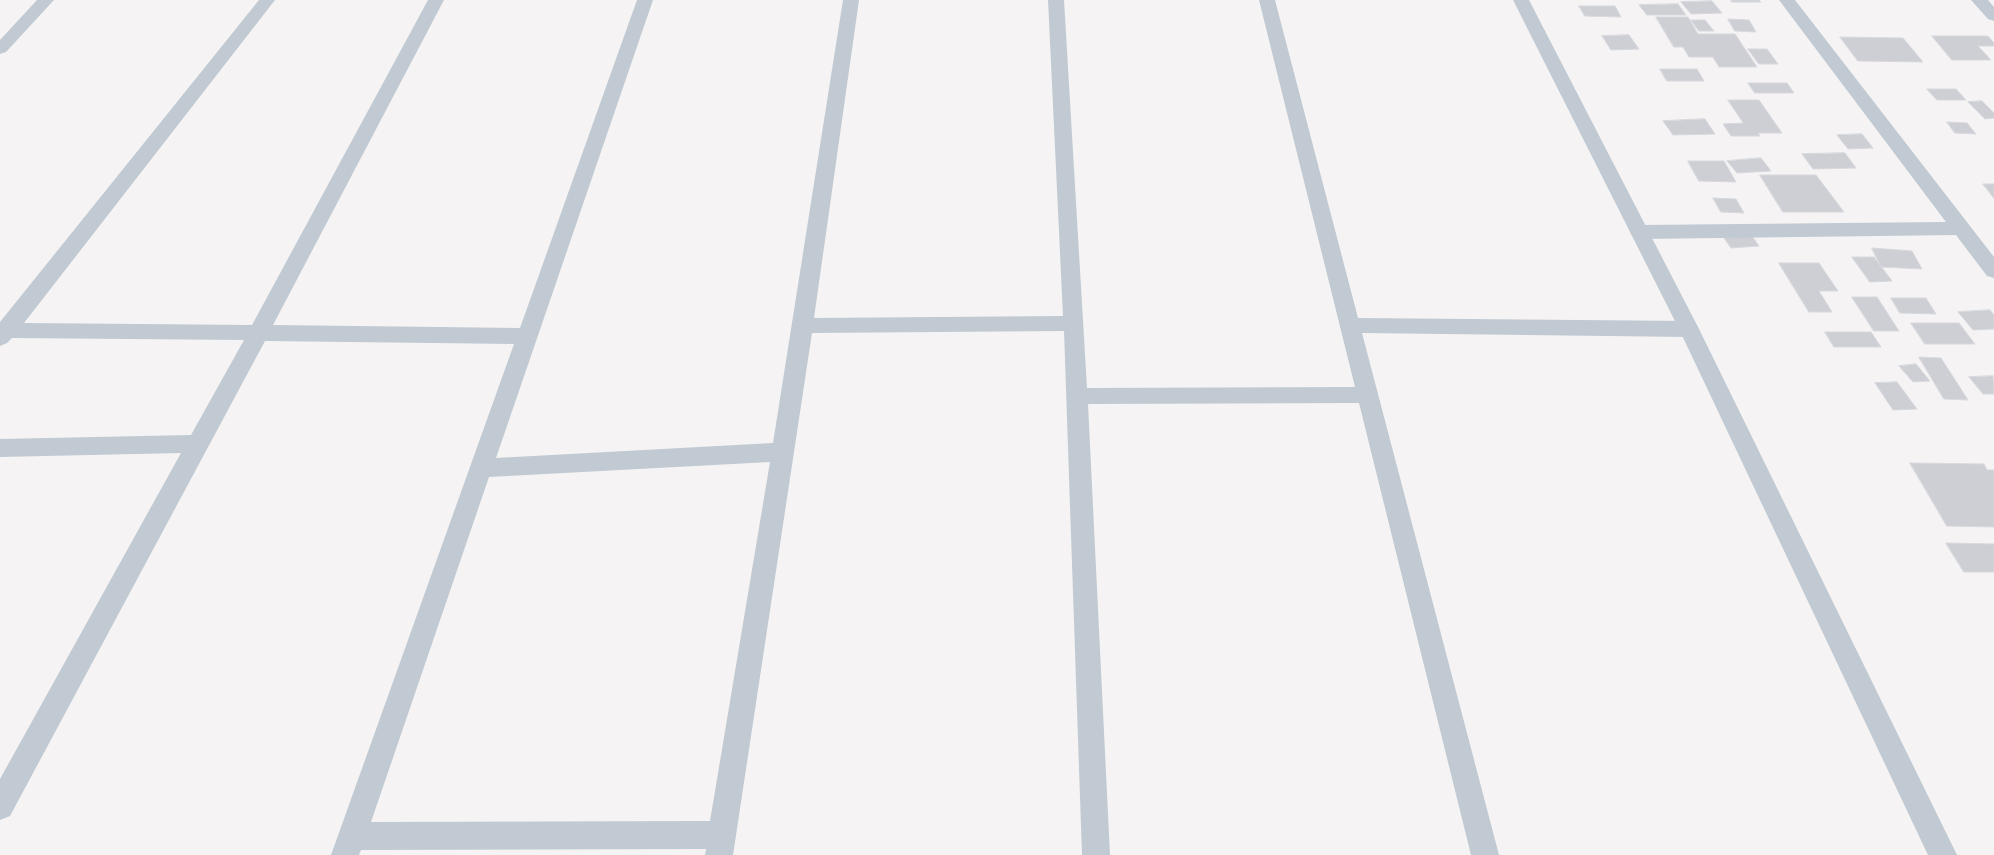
<!DOCTYPE html>
<html>
<head>
<meta charset="utf-8">
<style>
	body { margin:0 }
	canvas { display:block; background:#f5f3f3 }
</style>
</head>
<body>
<canvas width="1994" height="855"></canvas>
<script>
const context = document.querySelector('canvas').getContext('2d');
context.lineJoin = 'round';
function paint(path, color) { context.fillStyle = color; context.fill(path, 'evenodd'); }
function trace(path, color, width, dash) { context.strokeStyle = color; context.lineWidth = width; context.lineCap = dash ? 'butt' : 'round'; context.setLineDash(dash || []); context.stroke(path); }
const building = new Path2D(`
	M1731,0H1759L1761,2H1732Z
	M1712,1L1722,13L1691,14L1681,2Z
	M1678,4L1686,15H1647L1639,5Z
	M1579,6H1615L1621,17L1585,16Z
	M1656,17H1688L1698,34H1735L1757,67H1719L1713,57H1689L1683,47H1674Z
	M1728,19L1749,20L1756,32L1735,31Z
	M1691,20H1705L1714,31H1699Z
	M1629,35L1639,49L1611,50L1602,36Z
	M1932,36H1988L1994,43V46H1978L1991,60H1952Z
	M1840,37L1903,38L1923,62L1858,61Z
	M1748,49H1767L1778,64H1759Z
	M1660,69H1697L1704,81H1667Z
	M1748,83H1787L1794,93H1755Z
	M1927,89H1956L1966,100H1937Z
	M1728,100H1759L1782,133H1758L1760,136H1731L1723,124L1743,123Z
	M1982,101L1994,113V118L1985,119L1968,102Z
	M1705,119L1715,134L1673,135L1663,121Z
	M1947,122L1967,123L1976,134L1955,133Z
	M1862,134L1873,148L1848,149L1837,135Z
	M1845,153L1856,168L1813,169L1802,154Z
	M1761,158L1771,171L1737,173L1727,161Z
	M1688,161H1724L1736,182L1699,181Z
	M1760,175H1816L1844,212H1783Z
	M1983,184H1994V198Z
	M1713,198L1736,199L1744,213L1721,212Z
	M1752,236L1759,246L1731,248L1724,238Z
	M1872,248L1912,251L1922,269L1881,267Z
	M1852,257H1874L1892,281L1870,282Z
	M1779,263H1819L1838,291H1819L1832,312H1809Z
	M1852,297H1877L1899,331H1874Z
	M1891,298H1926L1936,314L1900,313Z
	M1990,310L1994,315V329L1973,330L1958,312Z
	M1911,323H1959L1975,344H1925Z
	M1825,332H1871L1881,347H1834Z
	M1919,357L1941,358L1968,400L1944,399Z
	M1916,364L1930,381L1913,382L1899,366Z
	M1993,376L1994,394H1983L1969,377Z
	M1897,382L1917,409L1893,410L1875,383Z
	M1910,463L1984,464L1987,470H1994V527L1947,526Z
	M1946,543L1994,544V572H1964Z`);
const minor = new Path2D(`
	M37,0H54L6,52L0,54V40Z
	M259,0H275L24,323L252,325L428,0H444L273,325L520,328L637,0H653L496,458L773,443L843,0H859L814,318L1063,316L1048,0H1064L1087,388L1355,387L1259,0H1275L1358,318L1689,321L1696,324L1699,329L1696,334L1689,337L1362,333L1499,855H1471L1359,403L1088,404L1110,855H1082L1064,331L812,333L733,855H705L706,849L361,850L359,855H331L514,344L265,341L10,816L0,820V779L181,453L0,457V439L191,435L244,340L12,338L7,343L0,346V322ZM770,462L710,821L371,822L489,477Z
	M1779,0H1795L1994,257V278L1987,276L1956,235L1640,239L1633,237L1630,232L1633,227L1640,225L1946,222Z
	M1971,0H1988L1994,7V21L1988,19Z`);
const tertiary = new Path2D(`
	M1513,0H1529L1699,329L1957,855H1928L1679,329Z`);
paint(building, '#cdcfd5');
trace(building, '#d7d9de', 1);
paint(minor, '#c1cad2');
paint(tertiary, '#c1cad2');
</script>
</body>
</html>
